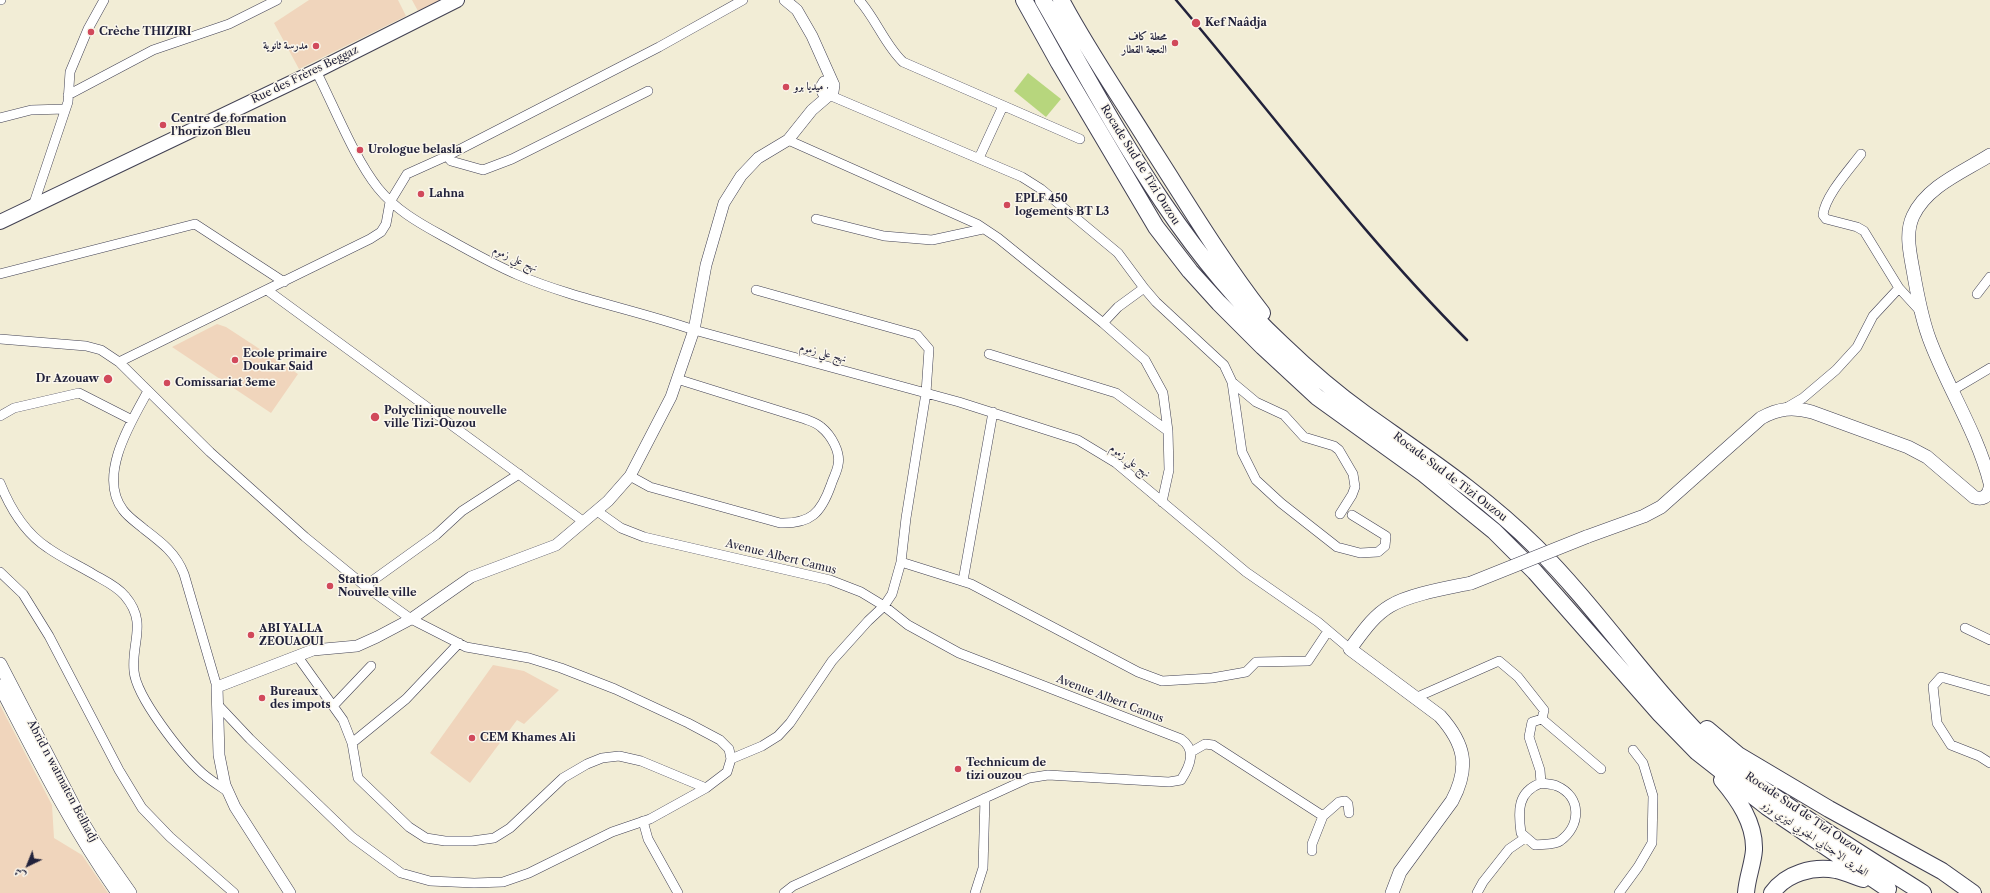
<!DOCTYPE html>
<html>
<head>
<meta charset="utf-8">
<style>
	body { margin:0 }
	#map { position:relative; width:1990px; height:893px; overflow:hidden; background:#f2edd6; font-family:"Libre Caslon Text",Amiri,serif }
	canvas { display:block }
	.north { position:absolute; left:8px; top:845px; width:40px; height:40px; -webkit-text-stroke:3px #fbf7ec; paint-order:stroke; rotate:223deg; font-size:11px; font-weight:700; line-height:16px; text-align:center; color:#22223b }
	.north::after { content:''; display:block; margin:auto; width:14px; height:18px; background:#22223b; clip-path:polygon(50% 0,100% 100%,50% 72%,0 100%) }
</style>
</head>
<body>
<div id="map">
<canvas width="1990" height="893"></canvas>
<div class="north">ش</div>
</div>
<script>
const context = document.querySelector('canvas').getContext('2d');
context.lineJoin = 'round';
function paint(path, color) { context.fillStyle = color; context.fill(path, 'evenodd'); }
function trace(path, color, width, dash) { context.strokeStyle = color; context.lineWidth = width; context.lineCap = dash ? 'butt' : 'round'; context.setLineDash(dash || []); context.stroke(path); }
function write(font, color, halo, rows, align = 'center') {
  context.font = font + ' "Libre Caslon Text",Amiri,serif'; context.lineWidth = 3; context.setLineDash([]); context.textBaseline = 'middle'; context.strokeStyle = halo; context.fillStyle = color; for (const [text, x, y, turn = 0] of rows) {
    context.save(); context.translate(x, y); context.rotate((+turn || 0) * Math.PI / 180); context.textAlign = isNaN(turn) ? turn : align; if (halo) context.strokeText(text, 0, 0); context.fillText(text, 0, 0); context.restore();
  }
}
const built = new Path2D(`
	M309,0H398L406,16L299,69L274,23Z
	M412,0H441L418,11Z
	M217,324L226,327L298,374L271,413L172,347Z
	M493,665L524,671L559,690L524,724L517,720L470,783L430,753Z
	M0,705L52,805L54,838L82,855L108,893H0Z`);
const green = new Path2D(`
	M1028,73L1061,99L1046,117L1014,91Z`);
const minor = new Path2D(`
	M0,0H1
	M859,0C876,19 885,45 903,62L1080,139
	M316,71C334,106 354,158 378,188C395,209 417,222 441,235C466,249 492,264 518,275C575,299 636,310 694,330L959,402L1078,440L1116,463L1246,572L1318,622L1350,649
	M68,95L153,50L229,24L277,0
	M829,95L1022,177L1041,189L1118,253L1144,288
	M0,118L31,110L65,109
	M788,140L977,224L998,238L1103,323
	M1861,154C1849,170 1825,196 1823,215L1826,219L1857,227L1864,231L1899,288L1920,311
	M447,156L451,161L483,170L512,159L648,91
	M979,158L1003,106
	M33,206L68,102L70,72L88,29L104,0
	M816,219L884,236L932,240L983,229
	M0,274L195,224L284,282
	M267,290L584,522
	M1977,294L1990,277
	M0,339L86,346L101,350L119,362L370,239L381,232L386,224L390,202L407,174L447,156L659,47L743,0
	M989,354L1116,393L1168,431
	M119,362L210,452L305,537L365,586L411,619L466,647L529,658L561,668L615,689L688,723L720,740L729,749L731,759L727,772L706,788L650,819L612,832L529,873L503,882L474,883L430,881L401,873L352,837L250,739L217,704
	M1232,382L1256,402L1284,415L1304,437L1334,446L1339,450L1353,474L1355,487L1352,495L1340,514
	M1953,390L1990,368
	M148,391C131,422 97,476 123,510C128,517 137,523 144,529C161,542 176,553 184,574L217,687
	M1786,408L1803,398L1836,370L1857,347L1873,316L1899,288
	M0,416L14,408L79,393L132,420
	M630,476L650,487L780,523C811,524 821,513 831,485C833,478 837,472 838,465C841,452 831,435 821,427C817,423 810,421 805,419L677,379
	M0,483C10,508 25,533 48,548C62,558 78,565 93,574C103,580 117,586 125,596C148,623 131,642 134,671C136,697 182,755 202,773C210,780 218,785 227,791
	M1162,502L1169,470L1168,431L1163,393L1145,360L1103,323L1118,307L1144,288L1156,302L1224,365L1232,382L1242,452L1256,480L1281,503L1337,547L1360,553L1378,552L1385,546L1386,536L1352,515
	M597,511L621,528L644,537L830,580L861,592L884,606L908,625L959,653L1181,739C1197,750 1190,766 1181,780L1169,782L1048,775L1029,778L793,886L784,893
	M901,562L971,584L1138,672L1162,681L1212,678L1246,672L1256,662L1308,661L1328,631
	M0,572L23,594L49,636L119,770L142,808L170,837L234,893
	M963,581L993,412
	M365,586L436,535L462,511L519,474
	M1965,628L1990,640
	M298,657L343,720L352,743L358,778L409,827L426,838L445,841H472L494,838L510,828L563,778L587,764L602,758L619,756L641,761L706,788
	M1990,691L1941,677L1933,686L1937,723L1951,745L1979,756L1990,763
	M1415,698L1499,661L1518,677L1544,710L1542,719L1532,722L1529,737L1540,770L1541,783
	M334,705L371,666
	M1542,719L1601,769
	M352,743L406,699L459,643
	M1191,752L1205,744L1213,745L1323,816
	M731,759L762,746L778,736L790,723L832,661L868,621L884,606L892,594L901,562L906,518L926,393L929,349L917,335L756,290
	M1541,783C1546,784 1552,784 1557,786C1582,797 1581,826 1560,841C1555,845 1542,844 1535,845L1521,833C1518,811 1517,792 1541,783Z
	M643,821L648,839L678,893
	M1312,851V844L1323,816L1339,802L1345,801L1348,804L1349,813
	M975,893L983,868L985,798
	M1477,893L1483,882L1509,849L1525,838
	M1619,893L1638,867L1652,843L1653,796L1643,763L1633,750`);
const tertiary = new Path2D(`
	M785,0L797,10L812,36L833,83
	M290,893L235,807L225,785L219,755L217,687L313,650L357,646L377,637L411,619L471,577L556,545L608,501L630,476L671,397L694,330L706,265L724,203L741,176L758,158L788,140L812,110L833,92L834,85L829,81L824,82L821,87L823,93L828,95`);
const secondary = new Path2D(`
	M1990,155C1963,172 1927,186 1913,216C1905,233 1910,253 1913,270C1917,293 1921,316 1929,338C1947,387 1977,432 1990,483
	M1586,537L1644,516L1661,507L1761,418C1779,408 1793,407 1812,412L1908,447L1927,457L1974,497C1982,500 1988,497 1990,488
	M0,664L81,820L95,843L130,893
	M0,686C37,757 72,828 118,893
	M1392,893L1400,872L1452,801C1470,767 1465,744 1440,716L1350,649C1362,633 1373,616 1390,606C1410,594 1448,588 1471,583`);
const primary = new Path2D(`
	M0,222L316,71L457,0`);
const motorway = new Path2D(`
	M1024,0L1059,63L1156,227L1190,271L1219,303L1263,347L1317,397L1424,474L1494,531L1535,572L1660,714L1697,752L1767,807L1888,889
	M1043,0C1114,124 1176,246 1282,344C1308,369 1336,393 1365,414C1424,456 1485,496 1536,547C1601,612 1651,690 1718,753C1742,776 1772,795 1800,814C1840,841 1882,867 1923,893
	M1061,0C1088,51 1121,98 1151,147C1187,203 1221,260 1262,313
	M1707,729L1738,755L1829,809L1942,871L1973,893
	M1722,780C1738,799 1755,823 1754,850C1753,864 1747,878 1746,893
	M1772,893C1786,873 1813,866 1836,870C1845,872 1854,876 1863,879`);
const rail = new Path2D(`
	M1176,0C1273,114 1362,235 1467,340`);
const secondaryBridge = new Path2D(`
	M1471,583L1586,537`);
const markers = [
	[1196,23,5,"#d1495b"],
	[91,32,4,"#d1495b"],
	[1175,43,4,"#d1495b"],
	[316,46,4,"#d1495b"],
	[786,87,4,"#d1495b"],
	[163,125,4,"#d1495b"],
	[360,150,4,"#d1495b"],
	[421,194,4,"#d1495b"],
	[1007,205,4,"#d1495b"],
	[235,360,4,"#d1495b"],
	[108,379,5,"#d1495b"],
	[167,383,4,"#d1495b"],
	[375,417,5,"#d1495b"],
	[330,586,4,"#d1495b"],
	[251,635,4,"#d1495b"],
	[262,698,4,"#d1495b"],
	[472,738,4,"#d1495b"],
	[958,769,4,"#d1495b"]
];
const poiNames = [
	["Kef Naâdja",1205,23],
	["Crèche THIZIRI",99,32],
	["محطة كاف",1167,37,"right"],
	["النعجة القطار",1167,50,"right"],
	["مدرسة ثانوية",308,46,"right"],
	["ميديا برو",794,87],
	["Centre de formation",171,119],
	["l’horizon Bleu",171,132],
	["Urologue belasla",368,150],
	["Lahna",429,194],
	["EPLF 450",1015,199],
	["logements BT L3",1015,212],
	["Ecole primaire",243,354],
	["Doukar Said",243,367],
	["Dr Azouaw",99,379,"right"],
	["Comissariat 3eme",175,383],
	["Polyclinique nouvelle",384,411],
	["ville Tizi-Ouzou",384,424],
	["Station",338,580],
	["Nouvelle ville",338,593],
	["ABI YALLA",259,629],
	["ZEOUAOUI",259,642],
	["Bureaux",270,692],
	["des impots",270,705],
	["CEM Khames Ali",480,738],
	["Technicum de",966,763],
	["tizi ouzou",966,776]
];
const streetNames = [
	["Rue des Frères Beggaz",305,75,-26],
	["Rocade Sud de Tizi Ouzou",1140,165,58],
	["نهج علي زموم",515,259,24],
	["نهج علي زموم",823,353,15],
	["نهج علي زموم",1130,461,37],
	["Rocade Sud de Tizi Ouzou",1450,477,37],
	["Avenue Albert Camus",781,557,14],
	["Avenue Albert Camus",1110,699,21],
	["Abrid n watmaten Belhadj",62,781,62],
	["Rocade Sud de Tizi Ouzou",1804,814,34],
	["الطريق الاجتنابي الجنوبي لتيزي وزو",1815,839,34]
];
paint(built, '#f0d5bc');
paint(green, '#b7d67d');
trace(minor, '#414052', 10);
trace(tertiary, '#414052', 12);
trace(secondary, '#414052', 14);
trace(primary, '#414052', 16);
trace(motorway, '#414052', 18);
trace(minor, '#fff', 9);
trace(tertiary, '#fff', 11);
trace(secondary, '#fff', 13);
trace(primary, '#fff', 14);
trace(motorway, '#fff', 16);
trace(rail, '#22223b', 2.5);
trace(secondaryBridge, '#414052', 14, []);
trace(secondaryBridge, '#fff', 13);
for (const [x, y, r, color] of markers) { const dot = new Path2D(); dot.arc(x, y, r, 0, 2 * Math.PI); context.fillStyle = color; context.fill(dot); trace(dot, '#fbf7ec', 1.5); }
write('bold 11px', '#22223b', '#fbf7ec', poiNames, 'left');
write('11px', '#22223b', '#fbf7ec', streetNames);
</script>
</body>
</html>
